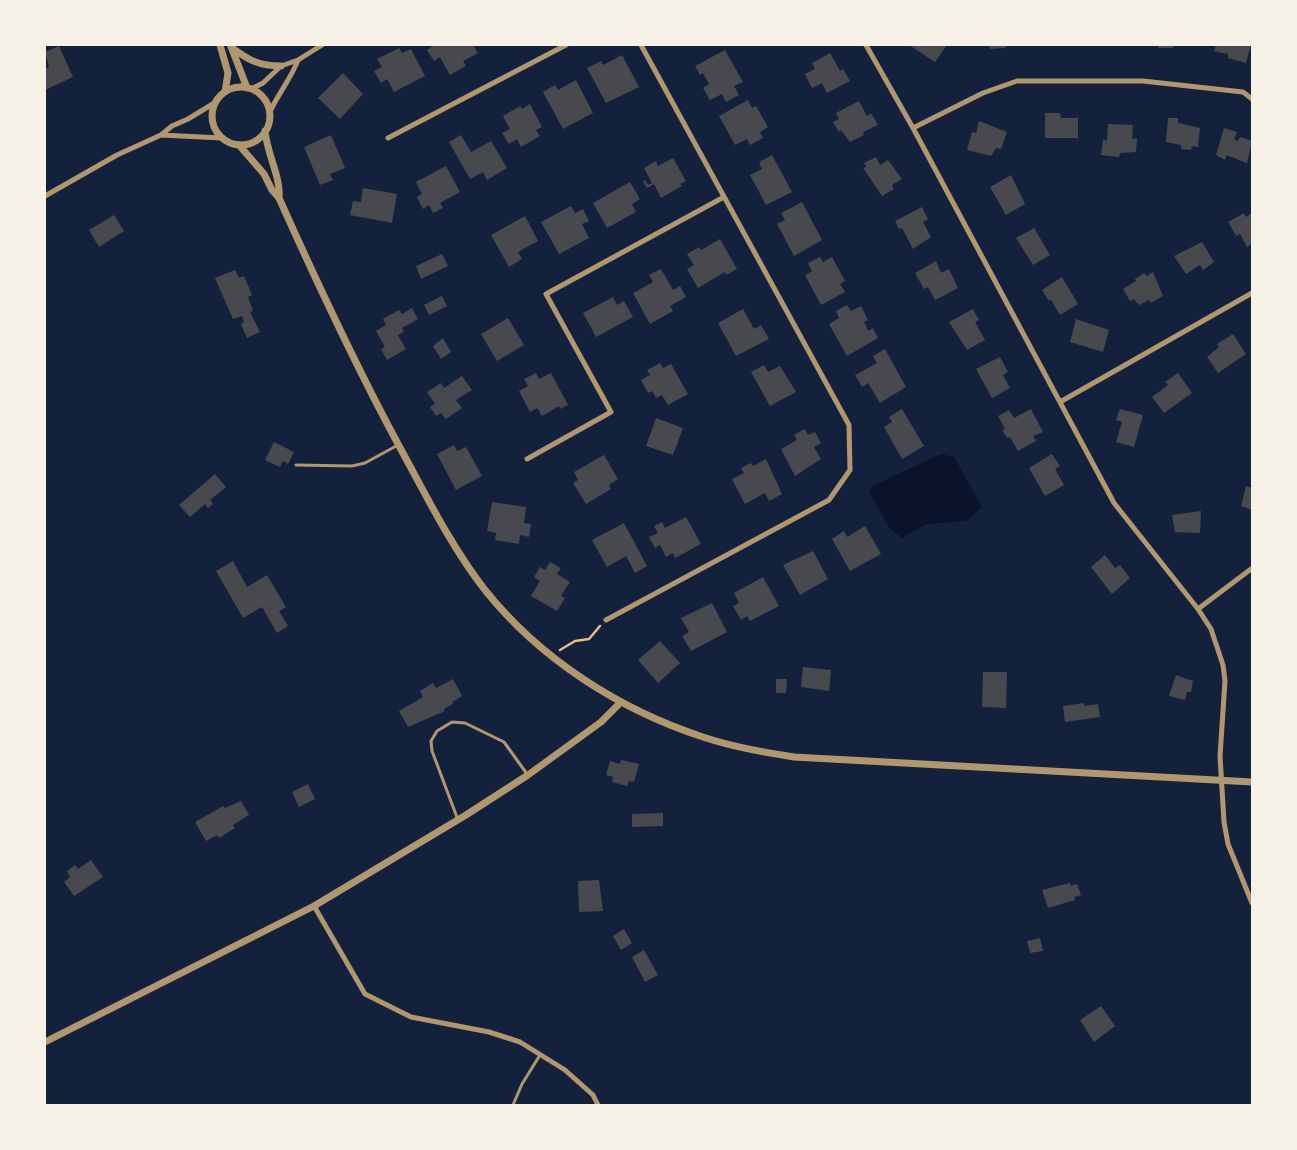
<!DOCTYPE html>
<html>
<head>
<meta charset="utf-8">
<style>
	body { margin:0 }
	#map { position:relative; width:1297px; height:1150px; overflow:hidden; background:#14213d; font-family:"Varela Round",sans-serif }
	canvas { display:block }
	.frame { position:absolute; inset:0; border:46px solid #f6f1e7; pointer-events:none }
</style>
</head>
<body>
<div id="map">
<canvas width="1297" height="1150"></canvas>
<div class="frame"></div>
</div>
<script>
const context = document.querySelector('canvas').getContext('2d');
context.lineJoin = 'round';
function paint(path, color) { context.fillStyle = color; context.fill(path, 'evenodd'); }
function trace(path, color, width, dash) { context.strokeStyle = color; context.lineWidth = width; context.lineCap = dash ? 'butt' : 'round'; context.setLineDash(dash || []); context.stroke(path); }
const water = new Path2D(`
	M941,454L954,457L982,507L967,521L926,524L902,538L890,529L869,492L872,486Z`);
const building = new Path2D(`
	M434,45H473L478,53L463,61L466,66L450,75L440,57L434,61L427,50Z
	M909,45H947L935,62Z
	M989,45H1005L1006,48L990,49Z
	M1159,45H1174L1173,48H1158Z
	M1216,45H1251L1246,63L1228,58V54L1214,51Z
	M59,46L73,77L45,90V69L49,67L45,52Z
	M399,48L402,53L411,49L425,76L394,92L387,79L381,83L374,71L382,67L377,59Z
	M725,50L743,82L734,86L739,95L726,102L722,94L710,100L703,88L709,84L703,73L700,75L695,66Z
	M830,53L840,71L843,69L850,81L827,93L822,83L812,88L805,74L815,69L812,63Z
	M622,55L639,87L606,103L587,68L601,61L603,65Z
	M343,73L363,94L340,119L318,98Z
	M576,80L593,113L563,129L543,92L555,85L558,90Z
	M748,100L752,108L756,106L768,127L760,132L763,138L750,145L747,139L735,145L719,116Z
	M859,101L867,116L871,113L878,125L863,132L864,135L850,142L841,130L839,132L833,122L839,119L836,113Z
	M530,104L542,127L536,130L540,136L521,147L517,139L509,144L502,133L510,129L503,116L520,106L522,109Z
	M1045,113H1060L1061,118H1078V138H1045Z
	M1168,118H1178V123L1200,128L1198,147L1192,146L1191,150L1181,149V145L1166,142Z
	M979,121L1007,132L1001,149L996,148L991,156L967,150L972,132L976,133Z
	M1108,124L1133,125L1132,139L1137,138L1136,152L1120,153L1119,157L1101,155L1103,139L1107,141Z
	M1224,128L1237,132L1234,139L1238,141L1240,137L1252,141L1247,163L1226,155L1225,160L1216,155Z
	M331,135L345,168L330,174L333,180L320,185L304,147Z
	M461,135L471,152L491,141L507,168L487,180L483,172L470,179L449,142Z
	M772,155L792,192L766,205L750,175L762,169L759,162Z
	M876,157L880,165L888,160L902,179L892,185L894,189L882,196L863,168L866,167L864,163Z
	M673,158L686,181L680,184L682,186L661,198L654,184L647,188L643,181L645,180L648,185L652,183L644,168L656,161L658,166Z
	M446,166L460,192L440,203L443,208L433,213L429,205L423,209L417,197L422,194L416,182Z
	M1011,175L1025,204L1006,215L990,187Z
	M630,182L640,199L632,204L636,212L607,228L593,203Z
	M363,188L397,194L392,223L350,215L353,201L361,202Z
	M802,202L822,240L794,256L777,224L785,220L781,213Z
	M571,206L575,213L583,209L589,221L582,224L589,238L559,254L541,222Z
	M922,207L928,219L923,222L931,237L913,249L902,228L899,229L895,221Z
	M1244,213L1246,217L1252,213V244L1247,247L1240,234L1236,236L1228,222Z
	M114,215L124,231L99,247L89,230Z
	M525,216L538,241L518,252L522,259L509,267L491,235Z
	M1034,228L1050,255L1033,265L1016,238Z
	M720,239L737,269L726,275L725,272L698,288L687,269L694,265L687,254L699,247L701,250Z
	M1202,242L1214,262L1203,270L1200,265L1186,274L1174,256Z
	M442,254L448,266L421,279L416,266Z
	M820,257L823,262L832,257L845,281L840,284L845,292L821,305L805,275L812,271L808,263Z
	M936,261L941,273L949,269L958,288L935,300L928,287L924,289L915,273Z
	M661,269L673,290L680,286L686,297L670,306L673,311L650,324L633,293L653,282L649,275Z
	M235,270L239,278L244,276L252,295L248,297L253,311L250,312L260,332L247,338L241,324L244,322L242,316L233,319L215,278Z
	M1153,272L1163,296L1151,303L1149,300L1139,305L1134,299L1130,301L1123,289L1136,281L1135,279L1144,273L1147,276Z
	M1062,277L1078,304L1060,315L1051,300L1049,301L1042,290Z
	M442,296L447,306L429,315L424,305Z
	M613,297L617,305L624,301L633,317L596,337L583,313Z
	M847,305L851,311L861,306L868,320L864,322L868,331L873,328L878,338L847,356L829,324L839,318L836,311Z
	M412,308L418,319L402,328L404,332L398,335L406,349L387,360L381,349L385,347L376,331L386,325L383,319L399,310L402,314Z
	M743,309L754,329L761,325L769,339L736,356L718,323Z
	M973,309L979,320L975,322L985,340L967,350L949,322Z
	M508,318L524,345L497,361L481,334Z
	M1076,319L1109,330L1103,352L1070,342Z
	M1233,334L1246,354L1218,373L1207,357L1219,347L1217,344Z
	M443,338L451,352L441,359L433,346Z
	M885,349L906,387L880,403L868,383L862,387L855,375L877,363L873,356Z
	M1000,357L1008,372L1003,375L1010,388L992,398L976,369Z
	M660,363L663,368L671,364L688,394L668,405L662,395L656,398L652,391L648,393L641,380L650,375L647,370Z
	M764,365L768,372L780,366L796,392L770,406L751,372Z
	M536,373L539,379L551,373L568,405L560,409L559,406L542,416L537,408L530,412L519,391L528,386L524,379Z
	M1178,373L1192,393L1164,413L1152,397L1168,385L1165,382Z
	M462,376L472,390L456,400L462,408L446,419L441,413L436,416L430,407L435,404L427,392L441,383L444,388Z
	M902,409L924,446L902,459L884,427L892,422L889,417Z
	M1031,409L1043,432L1033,436L1036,441L1018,451L1010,437L1007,438L1002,430L1005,429L998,416L1009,410L1014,418Z
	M1120,409L1143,415L1134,447L1116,442L1122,422L1116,420Z
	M656,418L683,428L673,455L646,446Z
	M805,429L808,435L815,432L821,443L814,447L821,459L795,476L781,449L797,440L794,435Z
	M274,442L294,452L288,464L283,461L280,467L265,460Z
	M454,445L457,451L466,447L482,476L456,490L437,454Z
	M1052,454L1060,466L1055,469L1064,485L1045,496L1029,468Z
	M604,455L618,479L609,485L611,489L586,504L573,483L578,480L574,472Z
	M766,459L782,494L769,501L765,493L745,504L732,479L744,473L741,468L751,463L753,466Z
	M215,474L226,487L210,500L213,504L208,508L205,504L190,517L179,505Z
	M1246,486L1252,488V510L1241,506Z
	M492,502L526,507L524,523L531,524L529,537L520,535L519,544L495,540L496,533L487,531Z
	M1201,511L1200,533L1175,532L1172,515Z
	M686,517L701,544L675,558L673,553L666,557L660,545L655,548L649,537L658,533L654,526L662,522L665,528Z
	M624,523L647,566L635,573L626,556L607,567L592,540Z
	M865,526L881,554L850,571L832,539L844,531L847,537Z
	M813,551L828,579L800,595L783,565Z
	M1105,555L1115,568L1120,565L1130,578L1112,594L1091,567Z
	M233,561L247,587L267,575L286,607L279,611L288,626L277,633L262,607L243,618L216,571Z
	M550,562L561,568L557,574L570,582L561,596L565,598L557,611L531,596L540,581L534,577L540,567L545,570Z
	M763,577L779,606L750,621L747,616L741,620L733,606L739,603L734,593Z
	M712,603L727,632L691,651L682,636L689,632L681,618Z
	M660,641L680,663L658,683L638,660Z
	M803,667L831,670L829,691L801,687Z
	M983,672H1007L1006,708L982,707Z
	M1176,675L1193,681L1191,692H1187L1185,700L1169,696Z
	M453,679L462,696L452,702L453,704L444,709L445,711L408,727L399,711L423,697L420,691L433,683L436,688Z
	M776,679H787L786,693H776Z
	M1084,703L1085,706L1098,704L1100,717L1065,722L1063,706Z
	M621,760L639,764L634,782L629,781L627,786L612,782L613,777L606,775L610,761L620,764Z
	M308,784L315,799L299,807L292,792Z
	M241,801L249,815L233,825L235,828L219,838L217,835L206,841L195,822L223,806L225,808Z
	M663,813V826L632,827V814Z
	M91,860L103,877L74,896L64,882L70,877L67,871L75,865L78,869Z
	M599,880L603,911L579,912L578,881Z
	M1070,883L1071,886L1077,884L1081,895L1074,897L1075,900L1048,908L1042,890Z
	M624,929L632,943L621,950L613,936Z
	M1040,938L1043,951L1030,953L1027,941Z
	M644,950L658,975L645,982L632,957Z
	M1101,1006L1115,1026L1094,1042L1080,1020Z`);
const path = new Path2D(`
	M560,650L575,641L589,639L600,626`);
const service = new Path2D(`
	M296,465L352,466L365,463L398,445
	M458,820L432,751L431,741L437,731L452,722L465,723L504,742L527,774
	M513,1105L522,1084L540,1055`);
const minor = new Path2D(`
	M866,45L913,128L1114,503L1198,609L1211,629L1223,665L1225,681L1220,756L1224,822L1228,844L1252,903
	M251,89L263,83L281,66L298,60L322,45
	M269,114C277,95 291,79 298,60
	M913,128L983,93L1017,81H1143L1243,92L1252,99
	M161,135L222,138
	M388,138L566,45
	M45,196L117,155L161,135L172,126L188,119L216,102
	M1060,402L1252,293
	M527,459L611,412L546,294L724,197
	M1198,609L1251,569
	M606,620L829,500L850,470L849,425L641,45
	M314,906L365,994L411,1017L489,1032L520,1042L565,1070L593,1095L598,1105`);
const tertiary = new Path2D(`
	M220,45L228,73L225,92
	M231,47C248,60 259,66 281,66
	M232,49L247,88
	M212 116a29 29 0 1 1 58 0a29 29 0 1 1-58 0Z
	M265,131C267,154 281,177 279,198
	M239,145L264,174L272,190L279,198C318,285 358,371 404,455C429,501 453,549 485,590C540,659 620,710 703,737C733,747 763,752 794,757L1252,782
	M45,1042L314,906L466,815L528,775L601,722L621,702`);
paint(water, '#0b132b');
paint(building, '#48494c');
trace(path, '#e5c07b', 2.5);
trace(service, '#b1986c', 3);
trace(minor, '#b1986c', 5);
trace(tertiary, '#b1986c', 7);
</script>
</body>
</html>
